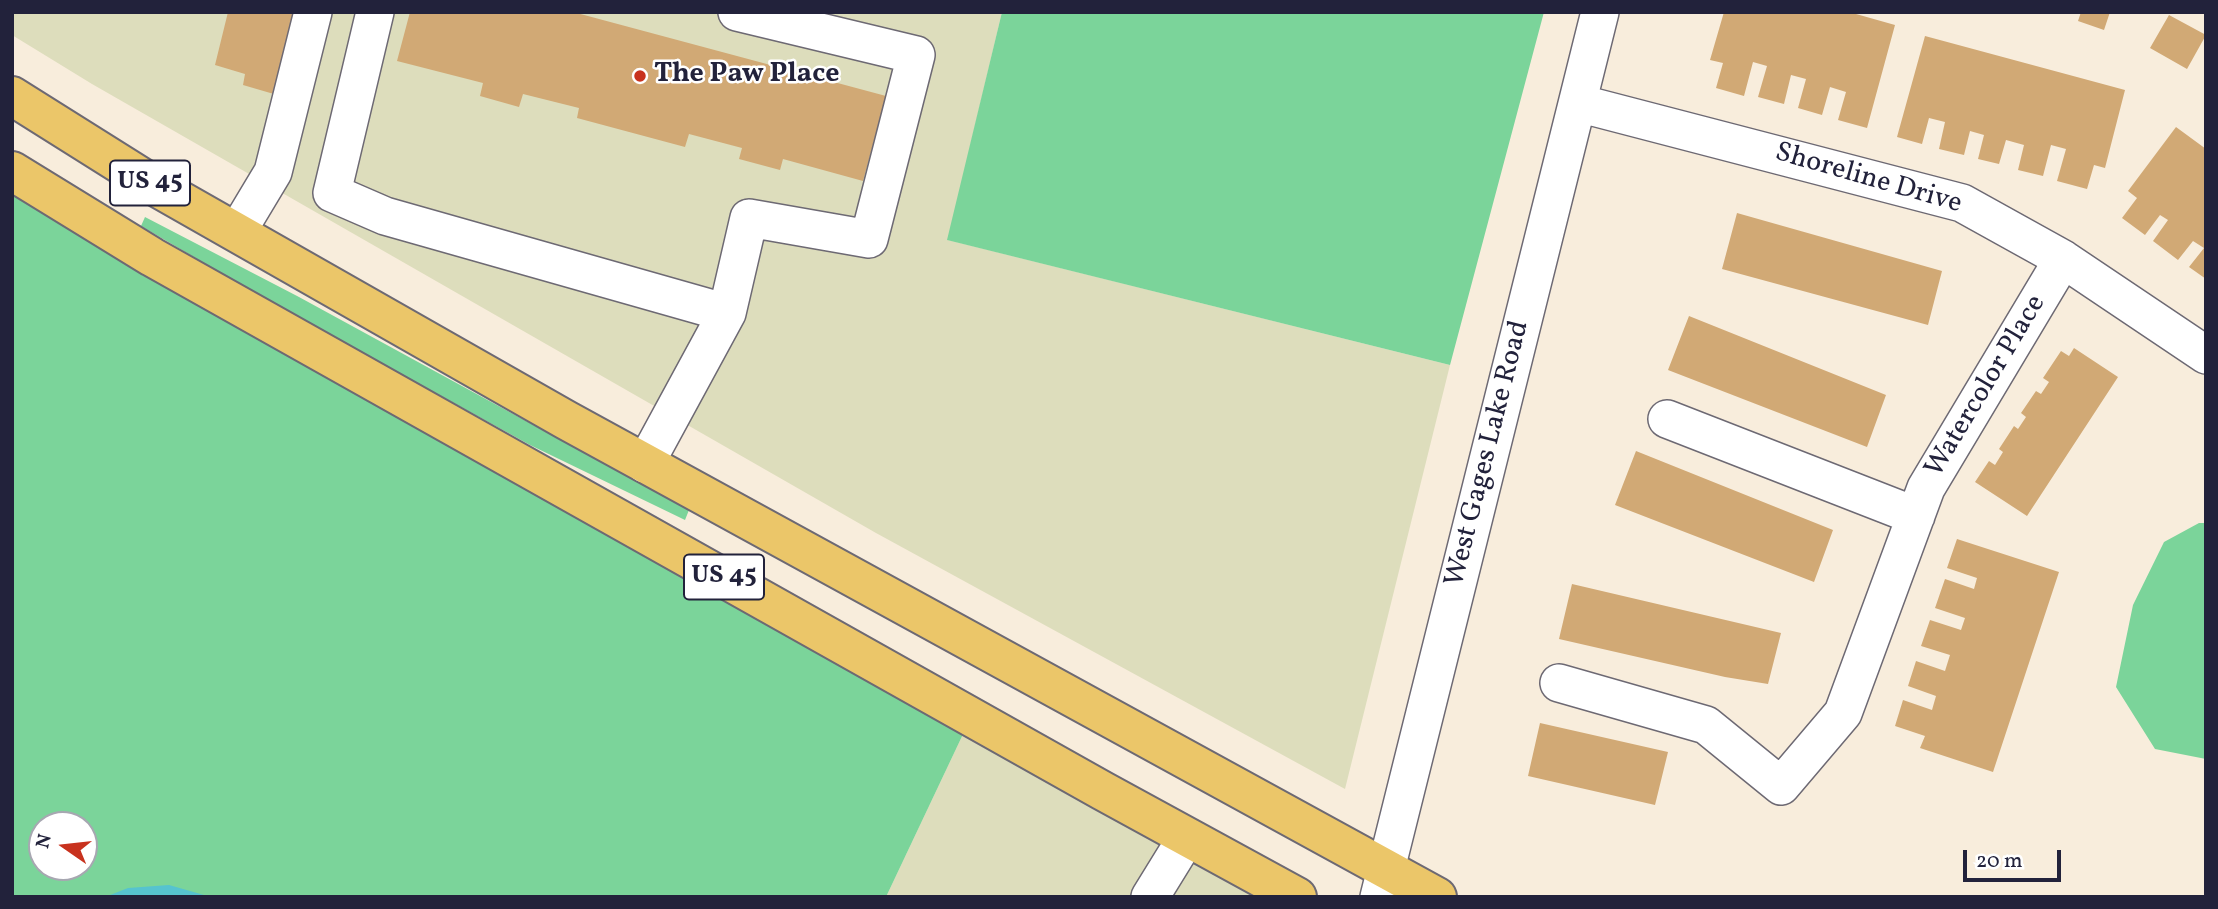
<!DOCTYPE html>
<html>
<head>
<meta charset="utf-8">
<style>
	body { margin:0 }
	#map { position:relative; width:2218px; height:909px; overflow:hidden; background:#f8eddc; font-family:Vollkorn,serif }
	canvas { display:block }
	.frame { position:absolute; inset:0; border:14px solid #22223b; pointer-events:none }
	.north { position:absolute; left:28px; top:811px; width:70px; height:70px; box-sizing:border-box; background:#fff; border:2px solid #a7a7b1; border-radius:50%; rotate:284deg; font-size:19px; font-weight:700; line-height:28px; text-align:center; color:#22223b }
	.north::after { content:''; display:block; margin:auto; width:24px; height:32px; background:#c8321e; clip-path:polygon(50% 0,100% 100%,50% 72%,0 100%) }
	.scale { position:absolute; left:1963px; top:850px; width:98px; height:32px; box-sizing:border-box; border:4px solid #22223b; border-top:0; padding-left:9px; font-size:21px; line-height:24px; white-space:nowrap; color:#22223b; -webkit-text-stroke:5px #fff; paint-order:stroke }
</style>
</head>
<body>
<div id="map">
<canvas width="2218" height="909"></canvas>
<div class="frame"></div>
<div class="north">N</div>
<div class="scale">20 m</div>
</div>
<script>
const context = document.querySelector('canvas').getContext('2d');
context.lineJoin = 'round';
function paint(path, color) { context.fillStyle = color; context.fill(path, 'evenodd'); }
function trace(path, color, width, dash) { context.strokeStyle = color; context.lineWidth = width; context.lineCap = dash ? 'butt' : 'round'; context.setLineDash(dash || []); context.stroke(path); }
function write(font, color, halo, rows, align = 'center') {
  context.font = font + ' Vollkorn,serif'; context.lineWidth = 5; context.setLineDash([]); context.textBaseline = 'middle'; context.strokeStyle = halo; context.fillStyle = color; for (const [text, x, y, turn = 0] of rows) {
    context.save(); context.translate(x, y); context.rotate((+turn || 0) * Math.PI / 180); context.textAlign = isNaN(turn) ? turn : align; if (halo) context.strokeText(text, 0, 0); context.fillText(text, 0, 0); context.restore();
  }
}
const built = new Path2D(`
	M12,12H1002L948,240L1450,365L1345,789L876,533L92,84L12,35Z
	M965,730L1275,897H886Z`);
const green = new Path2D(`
	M1002,12H1544L1450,365L947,240Z
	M12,193L200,307L965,730L886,897H12ZM42,825H84V867H42Z
	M145,217L299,297L689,510L685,520L530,445L267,300L141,226Z
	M2199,523H2206V759L2155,749L2116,687L2133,605L2164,542Z`);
const water = new Path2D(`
	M169,885L211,897H105L128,888Z`);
const building = new Path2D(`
	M228,12H306L284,97L243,85L245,74L215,65Z
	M410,12H573L886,96L863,181L783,159L780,170L739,159L742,148L689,134L685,147L577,118L579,108L523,94L519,107L480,96L483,83L397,61Z
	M1724,12H1849L1895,25L1867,128L1838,120L1846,92L1830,87L1822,115L1798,108L1806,79L1791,75L1784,104L1758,97L1767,66L1753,62L1744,96L1716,88L1723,63L1710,60Z
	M2081,12H2110L2104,30L2078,21Z
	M2169,15L2206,35L2187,69L2150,48Z
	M1925,36L2125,90L2105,168L2094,165L2087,189L2057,181L2066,149L2051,145L2043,176L2018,170L2024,145L2006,140L1999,164L1978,159L1984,135L1970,131L1964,155L1939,149L1945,122L1929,118L1922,144L1897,137Z
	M2176,127L2206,149V279L2189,267L2204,248L2193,241L2178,260L2153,241L2168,220L2160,215L2145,235L2122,218L2137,198L2128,191Z
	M1737,213L1942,271L1928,325L1722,269Z
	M1689,316L1886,395L1867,447L1668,370Z
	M2074,348L2118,377L2027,516L1975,482L1989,461L1995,465L2003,452L1999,449L2014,426L2018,429L2026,417L2021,413L2036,391L2041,394L2049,382L2043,378L2061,351L2069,356Z
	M1636,451L1833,530L1814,582L1615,505Z
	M1957,539L2059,572L1993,772L1920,748L1925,736L1895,726L1903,700L1932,710L1936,696L1908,686L1916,661L1945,671L1950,655L1921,646L1930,620L1961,630L1965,618L1935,608L1945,579L1974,589L1977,578L1947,568Z
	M1572,584L1781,633L1768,684L1725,677L1559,639Z
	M1540,723L1668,752L1655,805L1528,776Z`);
const minor = new Path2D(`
	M375,12L332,193L385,216L727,313
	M1578,103L1962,203L2063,259L2206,355
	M237,232L273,172L313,12
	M1667,419L1916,516
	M645,464L727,313L749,218L869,239L916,55L737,12
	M1559,683L1706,725L1781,786L1843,713L1926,488L2063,259
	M1150,897L1187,837
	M1379,897L1600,12`);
const major = new Path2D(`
	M12,96L160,189L566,420L1437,897
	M12,171L152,257L1103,791L1297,897`);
const markers = [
	[640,76,7,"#c8321e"]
];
const shields = [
	[150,183,80],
	[724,577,80]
];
const shieldNames = [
	["US 45",150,183],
	["US 45",724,577]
];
const poiNames = [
	["The Paw Place",654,76]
];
const streetNames = [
	["Shoreline Drive",1868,180,16],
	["Watercolor Place",1987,387,-59],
	["West Gages Lake Road",1489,454,-76]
];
paint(built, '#ddddbc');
paint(green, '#7bd49a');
paint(water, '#56c3cf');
paint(building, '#d1a975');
trace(minor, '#6d6973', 40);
trace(major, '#6d6973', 42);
trace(minor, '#fff', 37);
trace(major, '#ebc669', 38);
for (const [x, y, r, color] of markers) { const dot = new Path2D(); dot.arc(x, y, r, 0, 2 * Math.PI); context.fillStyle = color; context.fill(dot); trace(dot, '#fff', 2.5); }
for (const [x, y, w] of shields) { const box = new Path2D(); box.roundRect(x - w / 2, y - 22.5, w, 45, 5); context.fillStyle = '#fff'; context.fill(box); trace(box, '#22223b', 2); }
write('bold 26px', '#22223b', null, shieldNames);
write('bold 28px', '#22223b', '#fff', poiNames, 'left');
write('28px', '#22223b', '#fff', streetNames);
</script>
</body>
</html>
